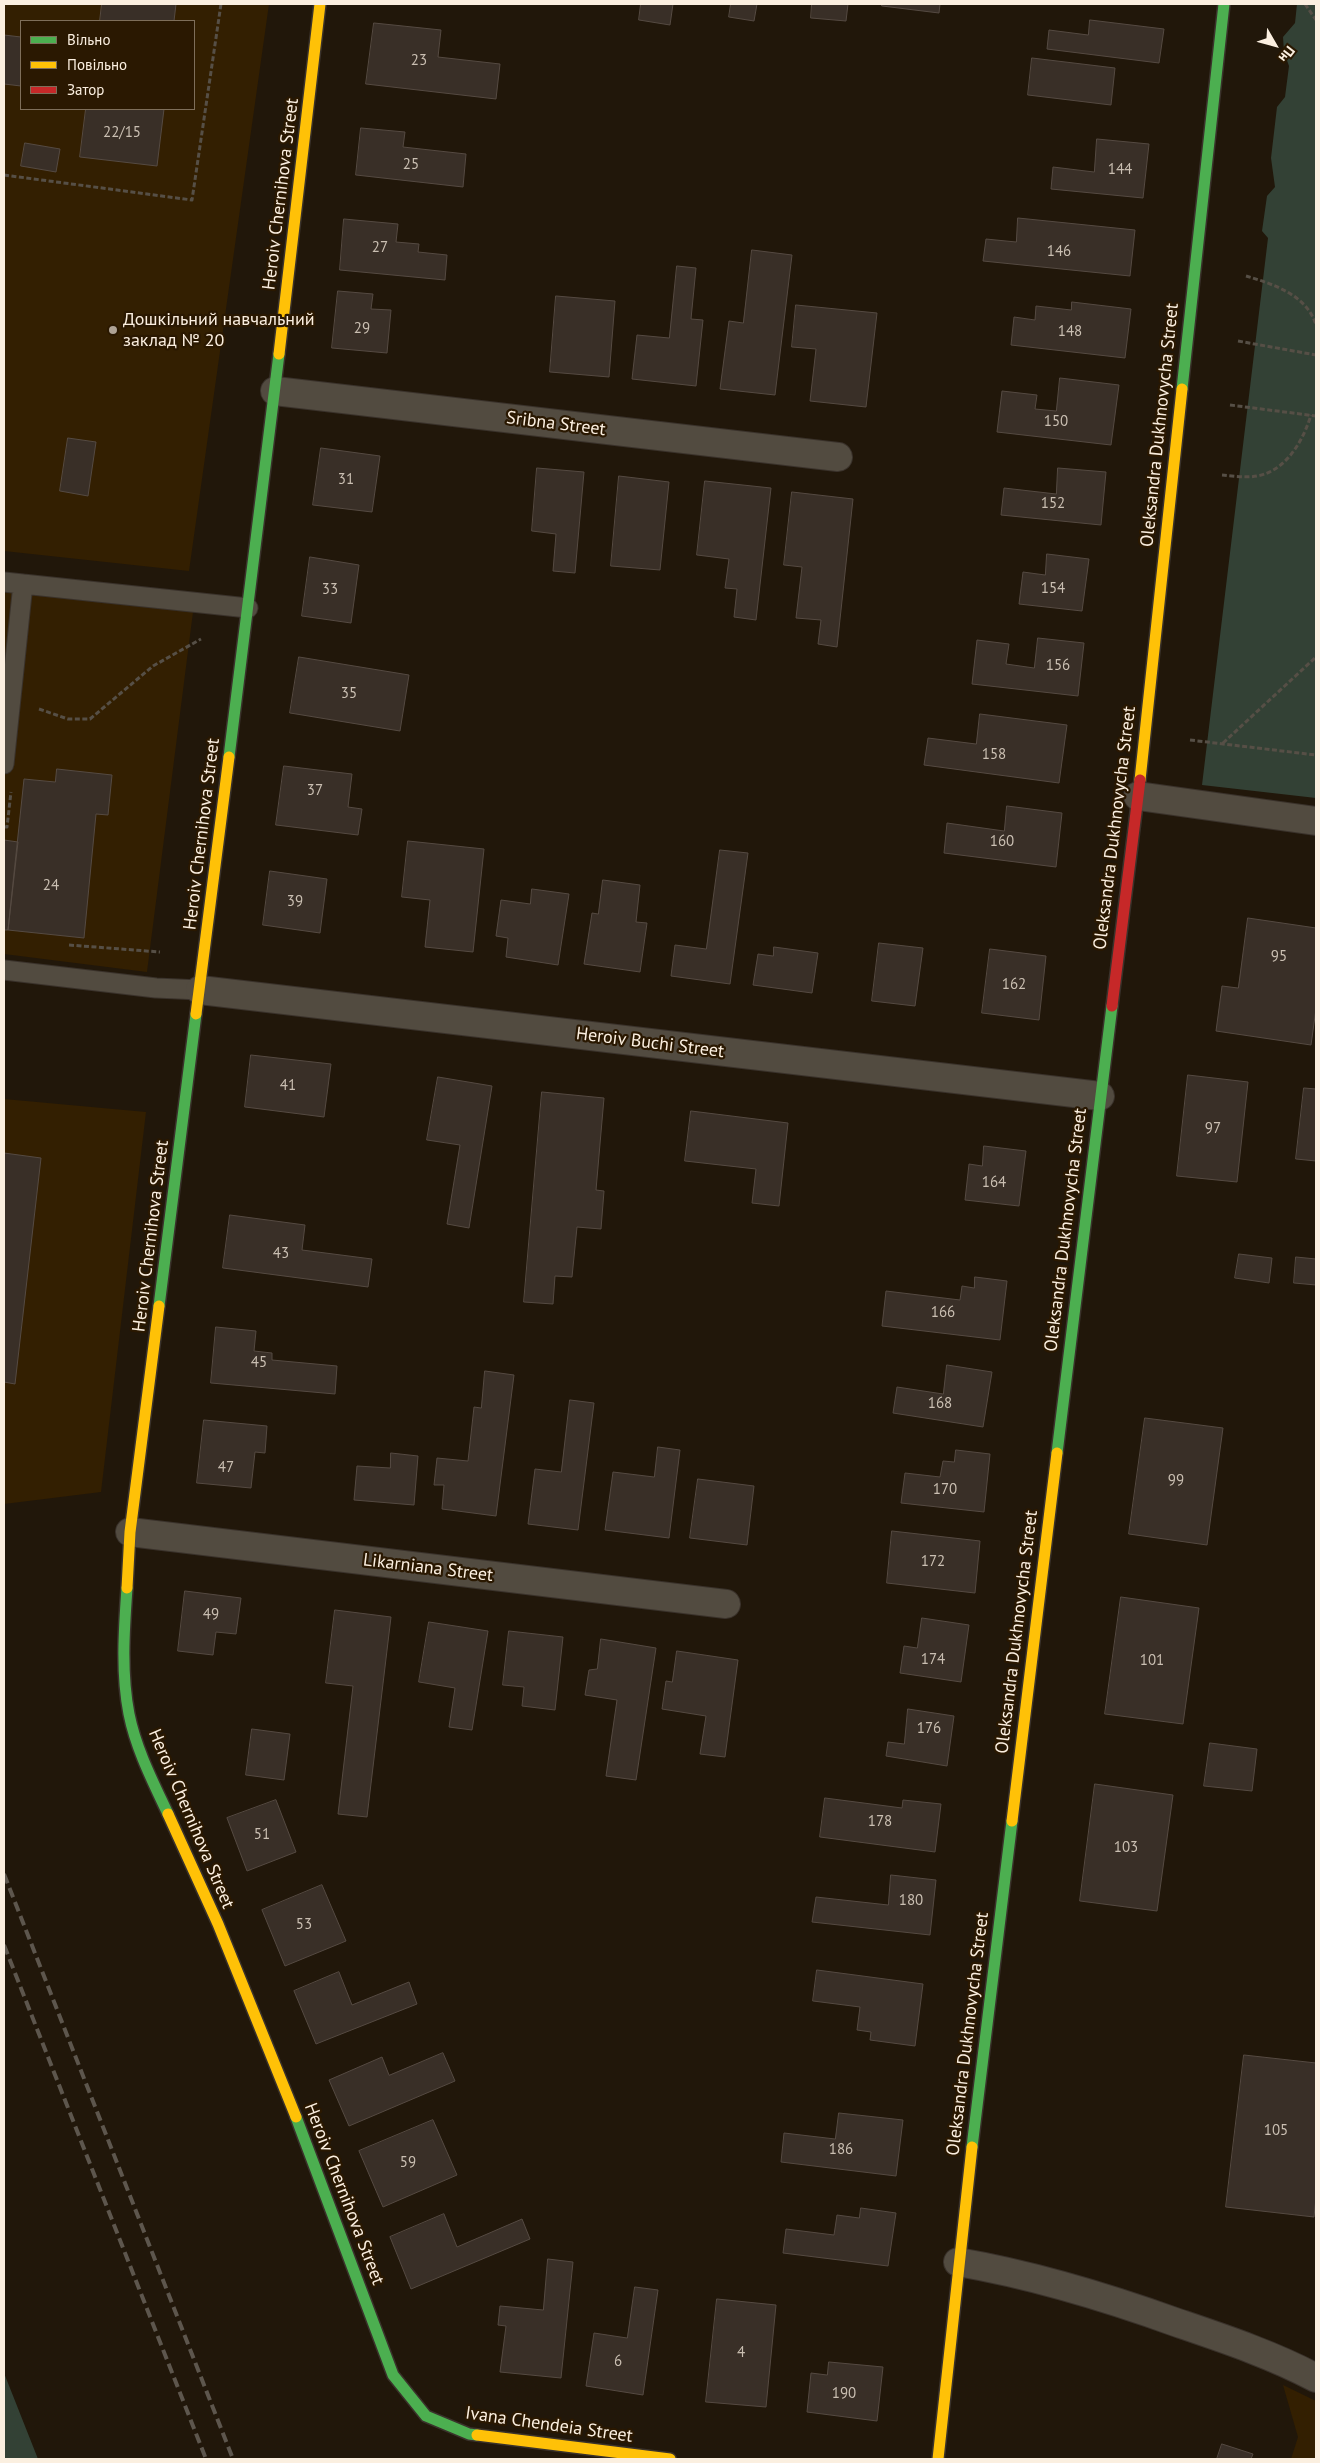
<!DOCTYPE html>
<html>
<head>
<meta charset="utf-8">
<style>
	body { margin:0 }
	#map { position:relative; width:1320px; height:2463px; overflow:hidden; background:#21170a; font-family:"PT Sans",sans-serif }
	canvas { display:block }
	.frame { position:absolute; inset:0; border:5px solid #fbefe0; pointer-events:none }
	.legend { position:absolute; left:20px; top:20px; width:175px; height:90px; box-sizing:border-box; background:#2a1801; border:1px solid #7e6e5a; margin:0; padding:6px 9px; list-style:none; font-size:15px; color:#fbefe0 }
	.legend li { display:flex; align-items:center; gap:10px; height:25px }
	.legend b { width:25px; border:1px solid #7e6e5a }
	.north { position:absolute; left:1250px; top:20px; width:50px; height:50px; -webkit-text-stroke:4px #2a1801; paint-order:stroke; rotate:128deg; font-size:14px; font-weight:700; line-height:20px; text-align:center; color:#fbefe0 }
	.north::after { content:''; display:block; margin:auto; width:18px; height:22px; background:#fbefe0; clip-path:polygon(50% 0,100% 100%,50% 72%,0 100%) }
</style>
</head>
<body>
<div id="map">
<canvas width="1320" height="2463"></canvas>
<div class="frame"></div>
<ul class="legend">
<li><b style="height:6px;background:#4caf50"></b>Вільно</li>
<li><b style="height:6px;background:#ffc107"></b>Повільно</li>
<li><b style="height:6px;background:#c62828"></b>Затор</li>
</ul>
<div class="north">Пн</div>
</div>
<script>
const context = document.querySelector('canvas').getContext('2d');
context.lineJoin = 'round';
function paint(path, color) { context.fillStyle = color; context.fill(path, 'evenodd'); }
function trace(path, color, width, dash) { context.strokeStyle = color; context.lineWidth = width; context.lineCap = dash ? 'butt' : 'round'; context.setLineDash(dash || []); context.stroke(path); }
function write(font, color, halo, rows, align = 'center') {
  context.font = font + ' "PT Sans",sans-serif'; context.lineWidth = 4.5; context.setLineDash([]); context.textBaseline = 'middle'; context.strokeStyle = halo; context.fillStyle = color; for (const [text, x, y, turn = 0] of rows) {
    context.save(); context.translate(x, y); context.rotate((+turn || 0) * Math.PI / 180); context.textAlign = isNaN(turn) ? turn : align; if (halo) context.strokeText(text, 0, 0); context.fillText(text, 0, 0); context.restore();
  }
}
const built = new Path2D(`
	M4,4H269L189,571L4,551ZM21,21H194V109H21Z
	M4,592L193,612L147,972L4,954Z
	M4,1099L146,1112L101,1492L4,1504Z
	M1283,2385L1316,2401V2459H1291L1298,2437Z`);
const green = new Path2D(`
	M1297,4H1316V798L1202,785L1268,238L1262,231L1267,196L1275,187L1271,158L1277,107L1285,97L1289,66L1284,52L1283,37L1295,23Z
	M4,2373L38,2459H4Z`);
const building = new Path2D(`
	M102,4H176L174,21H100Z
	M641,4H673L670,25L639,20Z
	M731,4H757L754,21L729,17Z
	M812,4H848L846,21L811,18Z
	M882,4H940L939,13L882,6Z
	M1090,20L1164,29L1159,63L1047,49L1049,30L1088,35Z
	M374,23L441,30L438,57L500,64L496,99L366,84Z
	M4,35L21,37V86L4,84Z
	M1032,58L1115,68L1111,105L1028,95Z
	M86,109H164L157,166L80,157Z
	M361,128L405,132L403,147L466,154L463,187L356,175Z
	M1097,139L1149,144L1143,198L1051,189L1053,167L1094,172Z
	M25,143L60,149L56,172L21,166Z
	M1018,218L1135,230L1130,276L983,261L986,239L1016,242Z
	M344,219L398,224L396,242L419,244L418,252L447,255L445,280L340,270Z
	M752,250L792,255L775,395L720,389L729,321L743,323Z
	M677,266L696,268L691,319L703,320L696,386L632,379L637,335L669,338Z
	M338,291L373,294L371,309L391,310L387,353L332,348Z
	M556,296L615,301L609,377L550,372Z
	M1072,302L1131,309L1125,358L1011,345L1014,317L1035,320L1036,306L1071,310Z
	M796,305L877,313L866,407L810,401L816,349L792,347Z
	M1060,378L1119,385L1111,445L997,432L1002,391L1037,395L1035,409L1056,411Z
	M68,438L96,442L88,496L60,491Z
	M321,448L380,456L372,512L313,505Z
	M537,468L584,472L575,573L553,571L556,534L532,531Z
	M1058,468L1106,472L1101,525L1001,515L1004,488L1056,494Z
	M619,476L669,482L660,570L611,566Z
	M705,481L771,488L756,620L734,617L737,589L725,588L729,559L697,555Z
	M792,492L853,499L837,647L818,644L821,620L796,618L802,567L784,565Z
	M1047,554L1089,559L1082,611L1019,604L1023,572L1045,575Z
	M310,557L359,565L351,623L302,616Z
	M1038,638L1084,643L1078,696L972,684L977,640L1009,644L1006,664L1034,668Z
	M299,657L409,675L400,731L290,713Z
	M980,714L1067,725L1059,783L924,765L928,738L976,744Z
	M284,766L352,774L348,807L362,809L358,835L276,825Z
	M57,769L112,775L108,815L96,814L84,938L8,930L24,779L55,782Z
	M1007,806L1062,813L1056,867L944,853L947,823L1004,831Z
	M4,840L18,842L8,930H4Z
	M408,841L484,849L473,952L425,947L430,900L402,897Z
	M720,850L748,853L730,984L671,976L675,945L706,949Z
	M270,871L327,879L320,933L263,925Z
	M603,880L640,885L636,922L647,923L640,972L584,964L592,913L598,914Z
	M532,889L569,894L558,965L506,957L508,938L496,936L501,900L530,904Z
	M1248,918L1316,928V1009L1311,1045L1216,1031L1222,986L1238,988Z
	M879,943L923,948L915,1006L872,1001Z
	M774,947L818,953L812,993L753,985L758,954L773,956Z
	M990,949L1046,956L1039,1020L982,1013Z
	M251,1055L331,1064L324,1117L245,1107Z
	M1188,1075L1248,1082L1237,1182L1177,1176Z
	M438,1077L492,1086L469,1228L447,1224L460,1145L427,1140Z
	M1304,1088L1316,1089V1161L1296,1159Z
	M542,1092L604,1098L596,1190L604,1191L601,1229L577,1227L572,1277L555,1276L553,1304L524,1302Z
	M691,1111L788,1123L779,1206L752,1203L756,1169L685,1161Z
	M984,1146L1026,1151L1019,1206L965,1200L969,1164L982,1166Z
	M4,1153L41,1158L15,1384L4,1382Z
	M230,1215L305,1225L302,1250L372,1259L368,1287L223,1268Z
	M1239,1254L1272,1258L1269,1283L1235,1278Z
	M1296,1257L1316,1259V1285L1294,1283Z
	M975,1277L1007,1281L1000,1340L882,1326L886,1291L960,1300L962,1286L974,1288Z
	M216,1327L256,1331L254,1351L272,1353V1360L337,1366L335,1394L211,1383Z
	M947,1365L992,1372L983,1427L893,1413L897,1387L943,1394Z
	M485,1371L514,1375L496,1516L442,1509L444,1485H434L437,1458L468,1461L474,1407L481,1408Z
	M570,1400L594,1403L578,1530L528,1524L535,1469L561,1472Z
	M1145,1418L1223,1428L1207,1545L1129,1534Z
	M204,1420L267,1426L265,1453L255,1452L251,1488L197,1483Z
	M658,1447L680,1450L669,1538L605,1530L613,1472L654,1477Z
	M956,1450L990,1454L984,1512L901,1503L905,1473L940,1477L943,1461L954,1462Z
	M391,1453L418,1456L414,1505L354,1500L357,1466L390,1468Z
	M698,1479L754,1486L747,1545L690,1538Z
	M892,1531L980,1541L975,1593L887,1583Z
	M185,1591L241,1598L236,1634L216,1632L213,1655L178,1651Z
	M1121,1597L1199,1608L1183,1724L1105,1714Z
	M335,1610L391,1617L367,1817L338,1814L353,1686L326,1683Z
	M922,1618L969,1625L961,1682L900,1673L904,1646L917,1648Z
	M429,1622L488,1631L472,1730L449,1727L455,1688L419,1682Z
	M509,1631L563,1637L555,1710L522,1706L524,1687L503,1685Z
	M601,1639L656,1648L636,1780L606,1776L617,1700L585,1695L589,1670L597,1669Z
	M677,1651L738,1660L725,1757L700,1754L706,1716L662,1709L666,1681L672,1682Z
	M908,1709L954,1716L947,1766L886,1756L888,1742L904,1744Z
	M252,1729L290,1734L284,1780L246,1775Z
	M1210,1743L1257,1749L1252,1791L1204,1786Z
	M1095,1784L1173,1795L1157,1911L1080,1901Z
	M825,1798L902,1808L903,1800L941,1804L935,1852L820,1837Z
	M276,1800L296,1852L247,1871L227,1818Z
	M891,1875L936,1880L930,1935L812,1922L816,1897L888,1905Z
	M322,1885L346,1941L285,1966L262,1910Z
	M817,1970L923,1984L915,2046L870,2040L871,2032L857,2030L860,2007L813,2001Z
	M339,1972L352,2005L409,1982L417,2004L316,2044L294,1991Z
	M443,2053L455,2081L349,2126L329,2080L382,2057L389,2075Z
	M1244,2055L1316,2063V2198L1314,2217L1226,2207Z
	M839,2113L903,2120L896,2176L781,2162L784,2133L835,2139Z
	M433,2120L457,2175L383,2207L359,2151Z
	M861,2208L896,2213L888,2266L783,2253L786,2229L834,2235L837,2215L859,2218Z
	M444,2214L457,2247L522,2219L530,2239L411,2289L390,2237Z
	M548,2259L573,2262L561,2378L500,2372L506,2326L498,2325L500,2306L543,2310Z
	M635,2287L658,2290L643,2395L586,2386L594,2333L627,2338Z
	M717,2299L776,2305L766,2407L706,2402Z
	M829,2362L883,2367L877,2421L807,2412L811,2373L827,2375Z
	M1222,2444L1253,2454L1251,2459H1217Z`);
const path = new Path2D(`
	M1305,4L1316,20
	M4,175L192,200L221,4
	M1246,276C1273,284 1307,295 1316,325
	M1238,341L1316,355
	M1230,405L1316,416
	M1222,475C1233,476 1246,478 1257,476C1286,471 1303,441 1311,415
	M39,709L68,719H90L153,666L201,639
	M1190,740L1316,755
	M1223,743L1316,657
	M4,827H7L11,792
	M69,945L160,952`);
const lane = new Path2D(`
	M4,582L248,608
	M4,764L23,584
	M4,970L156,988L200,990`);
const street = new Path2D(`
	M275,391L838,457
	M1138,796L1316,821
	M200,990L1100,1096
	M130,1532L726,1604
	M958,2262C1034,2275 1106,2297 1178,2323C1225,2339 1273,2355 1316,2378`);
const fast = new Path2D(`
	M1182,389L1224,4
	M229,757L279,354
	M159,1306L196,1014
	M1057,1453L1112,1006
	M127,1588C124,1630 121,1673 129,1714C136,1749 153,1782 168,1814
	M296,2117L393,2375L426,2416L469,2434L477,2435
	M972,2147L1012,1821`);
const slow = new Path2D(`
	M279,354L320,4
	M1140,780L1182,389
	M196,1014L229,757
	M127,1588L130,1532L159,1306
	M168,1814L218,1924L296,2117
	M1012,1821L1057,1453
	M477,2435L670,2459
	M938,2459L972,2147`);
const jam = new Path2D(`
	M1112,1006L1140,780`);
const rail = new Path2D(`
	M4,1874L233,2459
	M4,1945L206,2459`);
const markers = [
	[113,330,5,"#afa395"]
];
const numberNames = [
	["23",419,61],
	["22/15",122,133],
	["25",411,165],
	["144",1120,170],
	["27",380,248],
	["146",1059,252],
	["29",362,329],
	["148",1070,332],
	["150",1056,422],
	["31",346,480],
	["152",1053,504],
	["154",1053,589],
	["33",330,590],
	["156",1058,666],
	["35",349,694],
	["158",994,755],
	["37",315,791],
	["160",1002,842],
	["24",51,886],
	["39",295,902],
	["95",1279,957],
	["162",1014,985],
	["41",288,1086],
	["97",1213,1129],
	["164",994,1183],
	["43",281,1254],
	["166",943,1313],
	["45",259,1363],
	["168",940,1404],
	["47",226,1468],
	["99",1176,1481],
	["170",945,1490],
	["172",933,1562],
	["49",211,1615],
	["174",933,1660],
	["101",1152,1661],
	["176",929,1729],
	["178",880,1822],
	["51",262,1835],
	["103",1126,1848],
	["180",911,1901],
	["53",304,1925],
	["105",1276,2131],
	["186",841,2150],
	["59",408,2163],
	["4",741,2353],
	["6",618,2362],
	["190",844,2394]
];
const streetNames = [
	["Heroiv Chernihova Street",281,194,-83],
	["Sribna Street",556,424,7],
	["Oleksandra Dukhnovycha Street",1160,425,-84],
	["Oleksandra Dukhnovycha Street",1115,828,-83],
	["Heroiv Chernihova Street",202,834,-83],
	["Heroiv Buchi Street",650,1043,7],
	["Oleksandra Dukhnovycha Street",1066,1230,-83],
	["Heroiv Chernihova Street",151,1236,-83],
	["Likarniana Street",428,1568,7],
	["Oleksandra Dukhnovycha Street",1017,1632,-83],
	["Heroiv Chernihova Street",191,1819,67],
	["Oleksandra Dukhnovycha Street",968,2034,-83],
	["Heroiv Chernihova Street",344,2194,69],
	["Ivana Chendeia Street",549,2425,8]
];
const poiNames = [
	["Дошкільний навчальний",123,320],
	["заклад № 20",123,341]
];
paint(built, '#331f01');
paint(green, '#334135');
paint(building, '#392f27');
trace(building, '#554a42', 1);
trace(lane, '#3a322b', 21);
trace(street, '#3a322b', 30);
trace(fast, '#3a322b', 14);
trace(slow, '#3a322b', 14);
trace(jam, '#3a322b', 14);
trace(path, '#564f46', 3, [5, 2.5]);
trace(lane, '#524b40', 19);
trace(street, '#524b40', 28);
trace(fast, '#4caf50', 11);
trace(slow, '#ffc107', 11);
trace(jam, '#c62828', 11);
trace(rail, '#5d564d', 4, [10, 5]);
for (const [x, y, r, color] of markers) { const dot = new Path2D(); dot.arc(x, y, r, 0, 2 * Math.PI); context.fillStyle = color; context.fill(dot); trace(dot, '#2a1801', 2); }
write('15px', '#cabfb2', null, numberNames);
write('18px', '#fbefe0', '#2a1801', streetNames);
write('18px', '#fbefe0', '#2a1801', poiNames, 'left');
</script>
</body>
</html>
